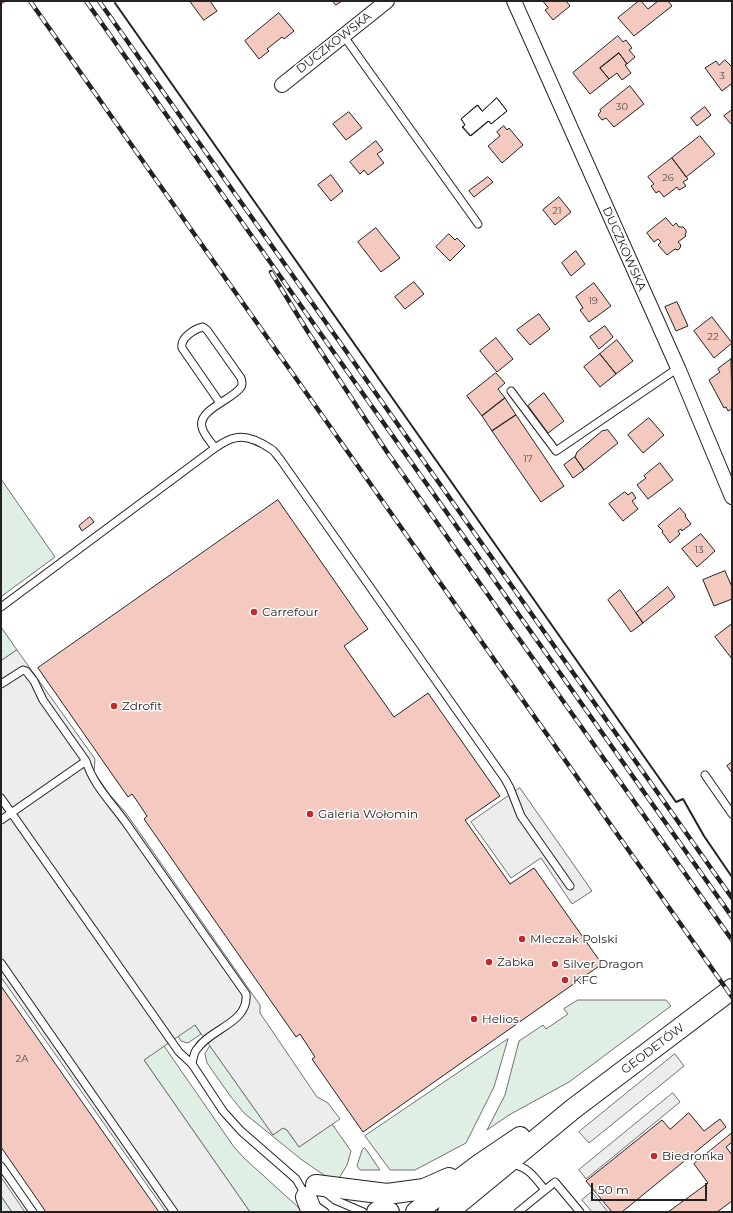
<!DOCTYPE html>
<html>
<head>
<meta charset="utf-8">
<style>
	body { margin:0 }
	#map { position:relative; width:733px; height:1213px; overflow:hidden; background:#fff; font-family:Montserrat,sans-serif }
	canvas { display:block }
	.frame { position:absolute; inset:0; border:2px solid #222; pointer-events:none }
	.scale { position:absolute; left:591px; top:1183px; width:116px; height:18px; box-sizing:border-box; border:2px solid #222; border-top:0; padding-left:5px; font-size:12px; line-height:14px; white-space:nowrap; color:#222; -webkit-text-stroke:3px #fff; paint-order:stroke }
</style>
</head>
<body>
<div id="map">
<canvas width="733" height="1213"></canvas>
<div class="frame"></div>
<div class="scale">50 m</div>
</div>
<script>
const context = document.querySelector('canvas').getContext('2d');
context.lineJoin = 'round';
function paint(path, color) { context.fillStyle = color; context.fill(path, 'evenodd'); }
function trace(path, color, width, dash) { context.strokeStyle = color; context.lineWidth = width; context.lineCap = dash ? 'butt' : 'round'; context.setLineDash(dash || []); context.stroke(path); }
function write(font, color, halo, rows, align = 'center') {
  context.font = font + ' Montserrat,sans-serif'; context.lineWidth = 3; context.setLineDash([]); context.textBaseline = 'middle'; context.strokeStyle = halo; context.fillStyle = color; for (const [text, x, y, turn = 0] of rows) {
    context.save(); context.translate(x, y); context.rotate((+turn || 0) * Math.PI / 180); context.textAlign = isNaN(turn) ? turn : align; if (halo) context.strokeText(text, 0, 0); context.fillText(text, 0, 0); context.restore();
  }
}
const green = new Path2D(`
	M1,479L55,557L2,596L1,594Z
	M1,627L17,650L1,661Z
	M578,1000H666L671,1006L569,1082L509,1115L487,1130L505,1095L519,1041L543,1025L546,1029L568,1014L564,1009Z
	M195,1025L201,1034L188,1043L181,1041L178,1036Z
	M508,1039L494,1087L466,1143L415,1170H390L365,1136Z
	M164,1046L234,1147L244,1158L298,1207L302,1212H250L144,1060Z
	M210,1046L273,1135L283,1128L287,1130L299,1147L332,1124L351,1151L347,1165L338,1180L324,1175L302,1160L244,1113L231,1097L207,1063L205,1054Z
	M365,1148L380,1170H360L357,1166L362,1150Z
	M1,1196L12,1212H1Z`);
const parking = new Path2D(`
	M17,650L95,759L94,772L110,795L126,813L260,1005V1013L317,1097L328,1103L340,1119L299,1147L287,1130L283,1128L273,1135L195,1025L144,1060L250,1212H166L1,977V661Z
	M520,788L592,891L572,904L541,858L511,878L471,822Z
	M675,1054L684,1066L589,1143L579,1132Z
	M673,1093L680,1102L586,1179L579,1170Z
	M1,1177L25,1212H12L1,1196Z
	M592,1192L608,1212H592L582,1200Z`);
const building = new Path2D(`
	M190,1H210L217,11L204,20Z
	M333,1H342L336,5Z
	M543,1H566L570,6L553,20L545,10L548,8Z
	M639,1H641L648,9L658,1H668L672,6L634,36L618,18Z
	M279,13L294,31L284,39L282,37L267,49L269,51L259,59L245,41Z
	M618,36L623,42L626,40L632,48L629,50L635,57L627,64L619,53L600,68L609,79L590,94L573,73Z
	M619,53L627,64L625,65L631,73L622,80L617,73L609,79L600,68Z
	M725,60L731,66H732V85L731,84L722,91L705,68L716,61L719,65Z
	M630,86L644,104L614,127L606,118L602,120L598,115L601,111L600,110Z
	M497,98L507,111L491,124L489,121L471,136L463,127L465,125L461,119L478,105L482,111Z
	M497,98L507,111L491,124L488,121L470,136L462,127L465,125L461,119L477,105L482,111Z
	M705,107L711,115L697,126L691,118Z
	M732,110V125L724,116Z
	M349,112L362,128L346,140L333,124Z
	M504,126L507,130L509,128L523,145L502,163L488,146L500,136L497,132Z
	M700,136L715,154L686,177L672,158Z
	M376,141L383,150L377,154L384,163L368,175L364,170L360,174L350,162Z
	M672,158L688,179L683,182L686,186L681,189L679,190L677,187L664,197L659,191L656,193L651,186L654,184L648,177Z
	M331,175L343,191L331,201L318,185Z
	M488,177L493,182L474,197L469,191Z
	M559,197L571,212L555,225L543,210Z
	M666,218L673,226L676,223L679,227H683L686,230V233L685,235L686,236L678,242L681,245L680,248L678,250L675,249L667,255L658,245L661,242L658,239L654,242L647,233Z
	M376,228L400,258L381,272L358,242Z
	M449,234L455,240L457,238L465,246L450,261L436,247Z
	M576,251L585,264L571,276L562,263Z
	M414,282L424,294L405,309L395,297Z
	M594,283L611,306L589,322L580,310L583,308L576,297Z
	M677,302L688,326L676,331L665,307Z
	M539,314L550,329L530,345L517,330Z
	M712,317L732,343L714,358L694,331Z
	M605,326L613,337L599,349L590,337Z
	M496,338L513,359L497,372L480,351Z
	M617,340L633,361L616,374L600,354Z
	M600,354L616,374L600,387L584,367Z
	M731,359L732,409L728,411L726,407L724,408L709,380L720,372L718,369Z
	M496,373L505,383L498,389L505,398L482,416L467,396Z
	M544,393L564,421L548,433L528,406Z
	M505,398L516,415L492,431L482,416Z
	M516,415L564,486L541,502L492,431Z
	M649,418L664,435L643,453L628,435Z
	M608,430L618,443L584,470L575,457L577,452L602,431Z
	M575,457L584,470L573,478L564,465Z
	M660,463L673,480L648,499L637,485L646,478L644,476Z
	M625,492L628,495L632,492L636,498L632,501L638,509L623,521L609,504Z
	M278,500L368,629L344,646L394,717L428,693L500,796L465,820L510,884L534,868L602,964L363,1132L312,1059L315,1057L300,1034L296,1037L144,819L147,816L135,798L132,794L128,797L38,668Z
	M680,508L686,515L685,516L691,524L682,531L681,529L678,531L680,534L670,543L662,532L663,531L658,526Z
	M90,517L94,522L82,531L79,526Z
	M701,534L715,551L697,567L682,549Z
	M725,571L732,587V599L714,606L703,580Z
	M668,587L675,597L643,623L636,613Z
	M620,590L643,623L631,632L608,600Z
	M732,624V659L715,637Z
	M732,762V773L727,766Z
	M1,986L159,1212H46L1,1147Z
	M689,1113L704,1131L720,1119L726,1127L622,1212H612L586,1181L662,1120L670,1129Z
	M732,1133V1142L726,1147L732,1155V1201L717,1212H668L708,1183L694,1164Z`);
const service = new Path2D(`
	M343,35L478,224
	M511,391L556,451L678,368
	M215,448C211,442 203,434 202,427C197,410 234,399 241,387C243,384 242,381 241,378L207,330L203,327C194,329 180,338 182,348L220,403
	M1,607L215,448C221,444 228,439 235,438C247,435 262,443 271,449C275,451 277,456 280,459L505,779L510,788L521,816L570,886
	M1,684L23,670L26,671L34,681L43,700L86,761C93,785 112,803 126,823L246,994C249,1023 211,1028 197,1049C194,1052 193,1059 192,1064
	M705,775L732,814
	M1,798L179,1052L192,1064L223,1111L241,1131L296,1179L306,1196
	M1,820L86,761
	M1,963L174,1212
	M512,1165C527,1165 536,1179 545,1190
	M1,1166L33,1212
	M325,1192L335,1200L363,1212
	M315,1205L325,1212
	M518,1212L555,1182L580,1212`);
const minor = new Path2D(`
	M514,1L678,368L732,497
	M282,85L387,1`);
const secondary = new Path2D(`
	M316,1185L387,1194L424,1189L449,1178
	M306,1197L312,1212
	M377,1212H389
	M416,1212L480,1164L520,1137
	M448,1212L573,1109L732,989`);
const rail = new Path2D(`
	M30,1L732,997
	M86,1L732,917
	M99,1L732,898
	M271,272L308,332L387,452L732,940`);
const wall = new Path2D(`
	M115,3L676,802L683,799L704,836L732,877`);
const power = new Path2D(`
	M1,4L6,1`);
const markers = [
	[254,612,4,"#c62828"],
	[114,706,4,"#c62828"],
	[310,814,4,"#c62828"],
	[522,939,4,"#c62828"],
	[489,962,4,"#c62828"],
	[555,964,4,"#c62828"],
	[565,980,4,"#c62828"],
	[474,1019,4,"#c62828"],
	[654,1156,4,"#c62828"]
];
const numberNames = [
	["3",722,76],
	["30",622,107],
	["26",668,178],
	["21",557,211],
	["19",593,301],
	["22",713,337],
	["17",528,459],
	["13",699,550],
	["2A",22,1059]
];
const streetNames = [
	["DUCZKOWSKA",334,43,-38],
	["DUCZKOWSKA",624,249,66],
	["GEODETÓW",653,1049,-37]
];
const poiNames = [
	["Carrefour",262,612],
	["Zdrofit",122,706],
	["Galeria Wołomin",318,814],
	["Mleczak Polski",530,939],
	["Żabka",497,962],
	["Silver Dragon",563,964],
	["KFC",573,980],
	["Helios",482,1019],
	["Biedronka",662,1156]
];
paint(green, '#e0efe3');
trace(green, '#6f6f6f', 1);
paint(parking, '#ededed');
trace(parking, '#6f6f6f', 1);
paint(building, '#f3c9c0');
trace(building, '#222', 1);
trace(service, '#222', 9);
trace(minor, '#222', 16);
trace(secondary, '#222', 22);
trace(service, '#fff', 7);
trace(minor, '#fff', 14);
trace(secondary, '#fff', 20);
trace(rail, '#222', 4.5);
trace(rail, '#fff', 3, [9]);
trace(wall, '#222', 2);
trace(power, '#c62828', 1, [14, 3, 2, 3]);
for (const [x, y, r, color] of markers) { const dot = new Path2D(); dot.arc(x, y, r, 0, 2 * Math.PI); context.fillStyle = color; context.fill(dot); trace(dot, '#fff', 1.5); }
write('10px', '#564c4a', null, numberNames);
write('12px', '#222', '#fff', streetNames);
write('12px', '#222', '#fff', poiNames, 'left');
</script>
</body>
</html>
